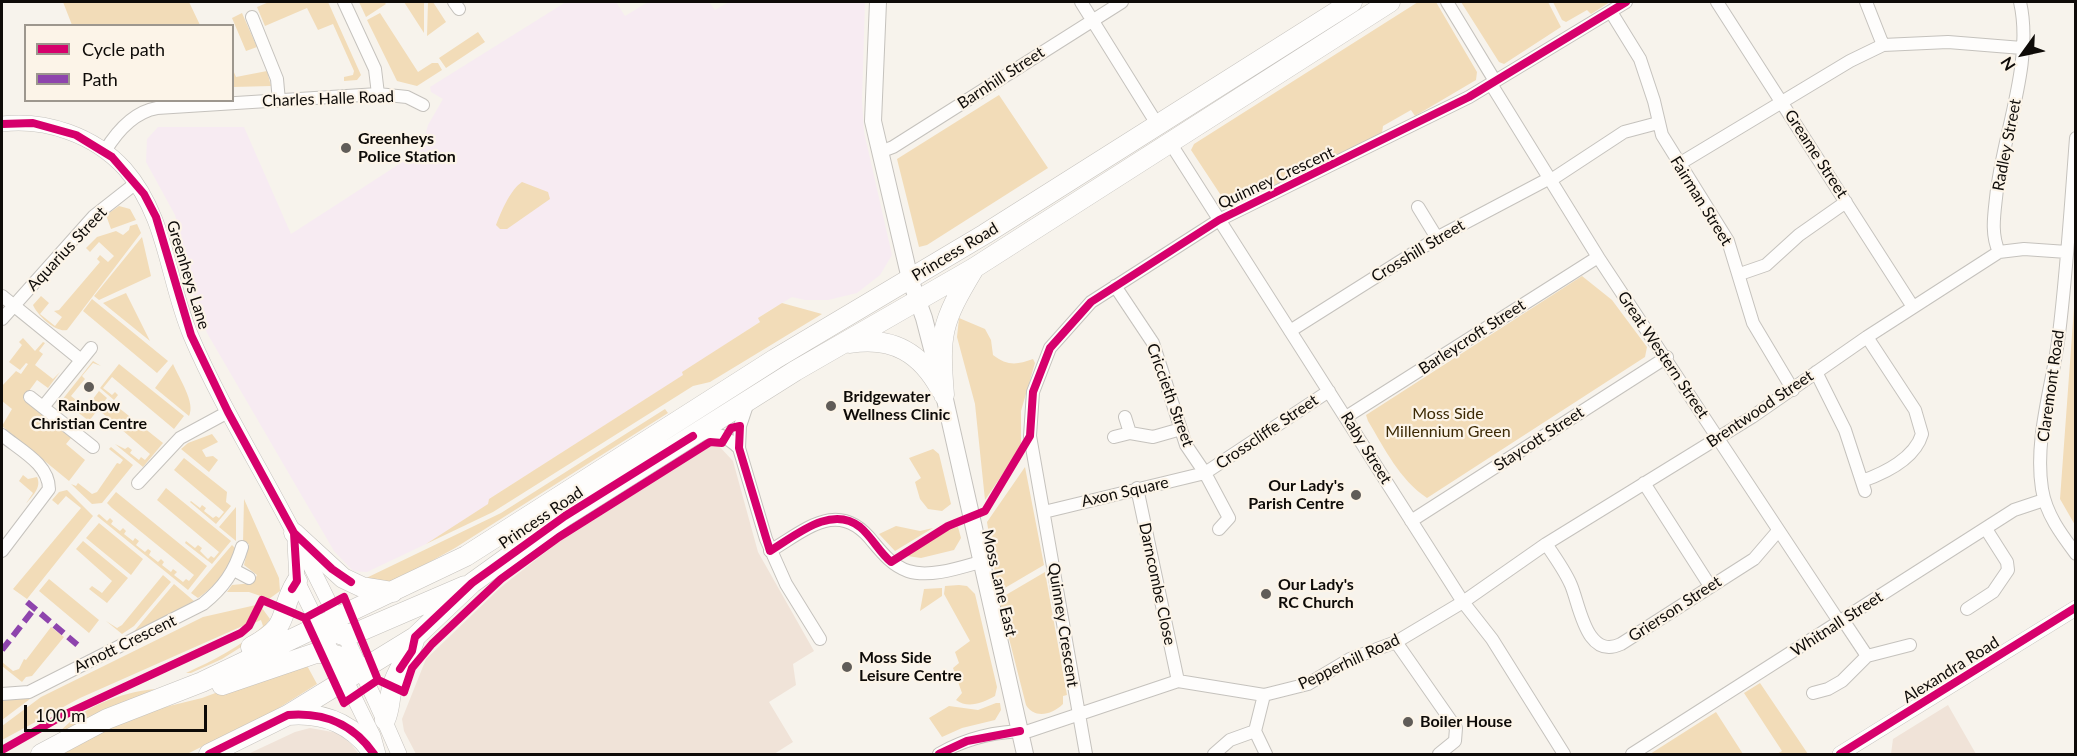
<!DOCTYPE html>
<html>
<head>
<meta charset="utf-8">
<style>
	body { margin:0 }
	#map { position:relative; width:2077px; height:756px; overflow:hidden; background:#f7f3ec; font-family:Lato,sans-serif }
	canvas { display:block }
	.frame { position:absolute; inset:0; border:3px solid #0e0b08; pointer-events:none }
	.legend { position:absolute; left:24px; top:24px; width:210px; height:78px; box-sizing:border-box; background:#fcf4e8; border:2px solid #9d978e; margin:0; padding:8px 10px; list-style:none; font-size:18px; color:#0e0b08 }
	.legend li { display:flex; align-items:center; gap:12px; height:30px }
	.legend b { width:30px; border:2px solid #9d978e }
	.north { position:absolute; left:1993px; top:24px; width:60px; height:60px; -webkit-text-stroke:4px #fcf4e8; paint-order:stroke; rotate:237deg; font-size:16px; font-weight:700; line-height:24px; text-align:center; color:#0e0b08 }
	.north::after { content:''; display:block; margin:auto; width:21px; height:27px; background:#0e0b08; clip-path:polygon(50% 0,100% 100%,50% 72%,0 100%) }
	.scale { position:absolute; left:24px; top:705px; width:183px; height:27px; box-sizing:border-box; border:3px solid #0e0b08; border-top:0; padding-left:8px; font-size:18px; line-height:21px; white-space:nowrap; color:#0e0b08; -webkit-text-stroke:4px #fcf4e8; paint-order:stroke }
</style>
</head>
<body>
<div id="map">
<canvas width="2077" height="756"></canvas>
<div class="frame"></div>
<ul class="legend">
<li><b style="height:8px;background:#d6006c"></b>Cycle path</li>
<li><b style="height:8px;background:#8e44ad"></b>Path</li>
</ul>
<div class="north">N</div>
<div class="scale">100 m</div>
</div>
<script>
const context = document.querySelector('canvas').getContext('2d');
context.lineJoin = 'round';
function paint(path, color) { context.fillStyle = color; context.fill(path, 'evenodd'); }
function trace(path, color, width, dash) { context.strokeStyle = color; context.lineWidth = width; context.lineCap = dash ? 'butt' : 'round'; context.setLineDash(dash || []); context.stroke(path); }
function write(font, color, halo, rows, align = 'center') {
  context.font = font + ' Lato,sans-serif'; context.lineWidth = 4.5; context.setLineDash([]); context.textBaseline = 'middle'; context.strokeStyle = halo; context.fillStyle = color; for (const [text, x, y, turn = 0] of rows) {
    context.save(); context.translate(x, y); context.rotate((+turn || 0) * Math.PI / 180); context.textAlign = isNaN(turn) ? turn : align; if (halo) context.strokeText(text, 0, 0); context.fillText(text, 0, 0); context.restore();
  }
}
const commercial = new Path2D(`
	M711,445H718L733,461L758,552L814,651L793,664L796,685L769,702L793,742L774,754H416L404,731L402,719L426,659L501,587L556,544Z
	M1948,705L1976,754H1891L1893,739Z
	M310,728L338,733L351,744L359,754H248L295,732Z`);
const industrial = new Path2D(`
	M566,2H616L625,16L648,2H709L715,10L729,2H865L862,100L864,132L892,255L880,275L857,293L828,300H805L792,297L759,317L761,321L683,373L684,375L489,499V504L426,544L367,572L353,571L334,551L207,333L194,295L175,215L146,162L147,139L158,127H244L291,234L421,150L428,125L443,99L431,92L430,87Z`);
const green = new Path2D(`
	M63,2H189L200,25H72Z
	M269,2H328L361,75L357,80L344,81V77L353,75L354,71L333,24L318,30L307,8L265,26L257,7Z
	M359,2H384L386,4L366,17Z
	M404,2H424V33Z
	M428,2H433L446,22L427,36Z
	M1418,2H1436L1477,72L1476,80L1415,116L1411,110L1383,126L1382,133L1319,165L1316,159L1289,171L1291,177L1235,205L1226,203L1191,150L1194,144Z
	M1461,2H1548L1561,27L1504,64L1499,62Z
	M1553,2H1610L1591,14L1587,10L1566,22L1562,20Z
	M242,13L257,47L246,51L232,18Z
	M380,13L418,72L432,63H438L442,70L417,86L397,81L367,20Z
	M478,32L485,42L446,68L439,58Z
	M233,70L236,77L267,71L271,86L233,87Z
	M999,95L1048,168L927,245L919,247L897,159Z
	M522,182L548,192L550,199L507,229H500L496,225C501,212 510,190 522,182Z
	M119,206L130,209L136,220L111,229L106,215Z
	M137,224L141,233L67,330C56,333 37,315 33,305L41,296L49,303L40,314L55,326L62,317L54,311L59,310L100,262L97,259L100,255L108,262L114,256L99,242L90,252L86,248L97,237L116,231L123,235L129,230L130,226Z
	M142,237L151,276L99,300L94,296Z
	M1582,276L1612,300L1647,347L1645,357L1427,498C1399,479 1385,449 1368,421L1366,415Z
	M126,293L150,341L103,303Z
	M2075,294L2076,525H2075L2060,499Z
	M92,299L168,361L157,373L83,311Z
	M782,303L822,314L710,382L693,386L493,512L426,544L488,504L489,499L683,375L682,372L760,322L758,318Z
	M959,318L985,329L991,340L993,355C1007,366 1017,365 1033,359L1035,363L1021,411V447L985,500L975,404L957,337Z
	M23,338L35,351L43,342L45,343L39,351L43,354L35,365L53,379L60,372L48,388L37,380L23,399L71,438L66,444L85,460L69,481L2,426L12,409L2,401V386L16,371L21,374L28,364L26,363L20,370L9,362L22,345L19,342Z
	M93,361L101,366L93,363L82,376L85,379L71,396L86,408L99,391L107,398L89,421L62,400Z
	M119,364L184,416L174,429L112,377L103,388L112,395L115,392L118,395L114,400L100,388Z
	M173,364C179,378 196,403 189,416L155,388Z
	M109,400L163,443L143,467L115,444L125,449L128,447L132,450L130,453L139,460L141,457L145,460L150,454L100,411Z
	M665,409L668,413L455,548L399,579L387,582L360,581L501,513Z
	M212,434L218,442L202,450L206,457L213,456L218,460L209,472L181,449L188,443Z
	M111,447L133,465L102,503L92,504L71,484L76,486L78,483L92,494L97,492L117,463L120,464L123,460L109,449Z
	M933,449L939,454L951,504L942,511L928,509L920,499L915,482L921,478L909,458Z
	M184,458L227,492L226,502L231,506L216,524L190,502L191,501L200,508L202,505L206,508L204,511L213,518L216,516L219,518L224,512L174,470Z
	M1025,467L1044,565L998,592L987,522Z
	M23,475L28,479L37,477C42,488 32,496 25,505L33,493L19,481Z
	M166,488L231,541L212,564L185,543L186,541L195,548L198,545L202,548L200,551L208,559L211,556L214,558L219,552L157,500Z
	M67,490L93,516L27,599L13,589L81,508L66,496L58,505L52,500L59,492Z
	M116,492L207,566L188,590L97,516L99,514L107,521L110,518L113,521L111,524L120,531L123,528L126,531L124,534L133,541L135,538L139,541L136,545L145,552L148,549L151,551L149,555L158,562L161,559L164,562L162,565L171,572L173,569L177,572L174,575L183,582L186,579L189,581L194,575L112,508L107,503Z
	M244,499L279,578L280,591L269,599L249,592H227L232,585L253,583L257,575L244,565L249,544L243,543Z
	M236,507V541L219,527Z
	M99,523L143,559L131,575L86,538Z
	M896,526L920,531L933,528L895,551L879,534Z
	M958,527L961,538L954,550L921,558L907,556L946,530Z
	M83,541L128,578L107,603L89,589L92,586L102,593L112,581L76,549Z
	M232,545L235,548C230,569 216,586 198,598L191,593Z
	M1045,572L1067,695L1063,696V704C1052,715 1034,719 1026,705L999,599Z
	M163,575L171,582L134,626L122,634L106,621L117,628L122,625Z
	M49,579L99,620L89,633L39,591Z
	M174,584L194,601L131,635Z
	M959,585L967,586L975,594L997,687L995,696C982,703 968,709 956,700L962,693L953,668L959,663L955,652L970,641L944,594L945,586Z
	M942,588V596L920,611L924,589Z
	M256,605L247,624L80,698L2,740V726L41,697L203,617Z
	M262,608L270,619L265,626L268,630L222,659L191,673H186C214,660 240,647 263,626L261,620L254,623Z
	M51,627L64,637L32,676L26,677L22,682L2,666V662L13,671L19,669L24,659L26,660Z
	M304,660L317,684L274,711L187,754H55L104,727L157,709L202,698Z
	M1760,683L1808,754H1777L1782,751L1744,693Z
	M155,689L57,735C79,708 121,692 155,689Z
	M34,696L2,720V701Z
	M996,703H1000L1001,710L995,720L962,728L942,737L929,718L949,706L978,710Z
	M1716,712L1743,754H1650Z`);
const minor = new Path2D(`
	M344,2L375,69L378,94
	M454,2L459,9
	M1081,2L1157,124
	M1447,2L1495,81
	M1717,2L1913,307
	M1866,2L1883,45
	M1611,12L1640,59L1654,101L1662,135L1728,241L1753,323L1793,390
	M252,17L277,79L279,101
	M1491,84L1598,257L1840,623
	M2076,138C2071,203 2067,269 2059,334C2053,385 2034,438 2042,489C2046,514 2061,534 2076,554
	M1169,141L1463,602L1492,639L1564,754
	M105,151C116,133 134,112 157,108L378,94L407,97L423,105
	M880,152L893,147L1122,2
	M1679,164L1850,61L1883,45L1948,42L2022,48
	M1551,180L1624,132L1658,123
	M1418,207L1437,238
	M1999,252C1991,235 1994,216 1996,198C2002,136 2034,63 2020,2
	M1740,274L1766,265L1799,235L1846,202
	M1115,286L1153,343L1186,445L1205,473L1229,518L1219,529
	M2,296L81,360
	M2,319L94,216L136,183
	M1290,331L1442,235L1550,178
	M1816,372L1845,430L1865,491
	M30,397L93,447
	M748,402L740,426L739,448L766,539L786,584L820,639
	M43,407L91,348
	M1125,417L1130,433
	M1346,417L1598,257
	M700,434C717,431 727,437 739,448
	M2,435C20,450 49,464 49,489L2,551
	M1114,437L1130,433L1153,437L1181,429
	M1862,481C1885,473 1915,458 1922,434L1915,410L1867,337
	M138,483L180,438L228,412
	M1644,483L1710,586
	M1137,488L1178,681
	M1044,512L1205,473L1329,391
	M1411,521L1667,357
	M1546,544C1555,557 1565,571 1571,585C1580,606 1586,660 1621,644L1754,559L1778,531
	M770,551C807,529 839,498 873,542C883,554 893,566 908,571C929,578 959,568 980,562
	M234,570L249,578
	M1967,609L1993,592L2008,570L2007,562L1986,529
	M1843,620L1867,656
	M1396,642L1456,728L1455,741L1439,754
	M1813,693L1828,689L1842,681L1867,656L1910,645
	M2,694L29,692L203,604C223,588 235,571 242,547
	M1264,695L1255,731L1266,754
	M939,754C966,738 998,731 1029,731L1178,681L1264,695L1308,684L1350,659L1396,642L1463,602L1546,544L1752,417L1867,337L1999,252L2024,249L2067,252
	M1086,754L1030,436L1033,392L1050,348L1091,302L1219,220L1469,97L1626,2
	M1214,754L1230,740L1255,731
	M1632,754L2014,510L2044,500`);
const tertiary = new Path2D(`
	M2,124C46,119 94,135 125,169C167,217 167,280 191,336C220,404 260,467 294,533C331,605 367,680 399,754
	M295,542L297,581L373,736L378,754
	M1840,754L2076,608`);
const secondary = new Path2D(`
	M878,2L873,121L910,279L924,318L944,395L1025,754`);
const trunk = new Path2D(`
	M850,343C893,336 921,353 941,390
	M944,395C939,334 941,323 973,270
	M294,533L343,578L362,587L393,592
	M319,627L343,635L358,632L465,586
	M251,647C295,623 276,614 297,581
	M222,685L316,653C336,652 346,658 361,671
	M288,715C325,712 353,724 374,754
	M385,720C390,709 389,700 392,688C396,669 411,656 415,637
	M41,754L107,719L202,682L466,556L775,359L985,234L1352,2
	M209,754L288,715L415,637L472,583L565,516L795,371L974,268L1390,2`);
const quiet = new Path2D(`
	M27,602L80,647
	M2,650L34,609`);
const cycleway = new Path2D(`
	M2,124L33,123L76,135L112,157L144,194L156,217L191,335L228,412L294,533L297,581L292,589
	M294,533L332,569L351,582
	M305,618L344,703L378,680
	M400,669L412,651L415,637L472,583L565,516L693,436
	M2,750L62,716L241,633L249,626L262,600L305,618L344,597L378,680L404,692L412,668L432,644L501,579L559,537L710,442L722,443L731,428L740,426L739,448L770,551C795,536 831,504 860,527C872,537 879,552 891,562L948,526L985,511L1030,436L1033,392L1050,348L1091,302L1219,220L1469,97L1626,2
	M209,754L288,715C325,712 353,724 374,754
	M939,754L967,741L1020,731
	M1840,754L2075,608`);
const markers = [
	[346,148,6,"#605c58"],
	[89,387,6,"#605c58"],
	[831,406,6,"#605c58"],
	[1356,495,6,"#605c58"],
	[1266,594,6,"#605c58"],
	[847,667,6,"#605c58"],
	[1408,722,6,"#605c58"]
];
const streetNames = [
	["Barnhill Street",1001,78,-33],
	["Charles Halle Road",328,99,-2],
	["Radley Street",2007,145,-79],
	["Greame Street",1816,154,57],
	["Quinney Crescent",1276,178,-25],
	["Fairman Street",1701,201,58],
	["Aquarius Street",67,249,-47],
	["Crosshill Street",1418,251,-31],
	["Princess Road",955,252,-31],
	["Greenheys Lane",188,275,73],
	["Barleycroft Street",1472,337,-33],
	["Great Western Street",1663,355,56],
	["Claremont Road",2051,386,-82],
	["Criccieth Street",1170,395,70],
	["Brentwood Street",1760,409,-34],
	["Crosscliffe Street",1267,432,-34],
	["Staycott Street",1539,439,-33],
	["Raby Street",1366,448,58],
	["Axon Square",1125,492,-13],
	["Princess Road",541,518,-34],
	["Moss Lane East",999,583,77],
	["Darncombe Close",1157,584,78],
	["Grierson Street",1675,609,-33],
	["Whitnall Street",1837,624,-33],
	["Quinney Crescent",1063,625,81],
	["Arnott Crescent",125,644,-26],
	["Pepperhill Road",1349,662,-25],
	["Alexandra Road",1951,670,-32]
];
const poiNames = [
	["Greenheys",358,139],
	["Police Station",358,157],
	["Bridgewater",843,397],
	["Wellness Clinic",843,415],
	["Rainbow",89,406,"center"],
	["Christian Centre",89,424,"center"],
	["Our Lady's",1344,486,"right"],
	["Parish Centre",1344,504,"right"],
	["Our Lady's",1278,585],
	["RC Church",1278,603],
	["Moss Side",859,658],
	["Leisure Centre",859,676],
	["Boiler House",1420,722]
];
const parkNames = [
	["Moss Side",1448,414],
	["Millennium Green",1448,432]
];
paint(commercial, '#f0e3d8');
paint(industrial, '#f7ebf2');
paint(green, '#f2dcb8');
trace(minor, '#c5c2bd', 14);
trace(tertiary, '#c5c2bd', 16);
trace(secondary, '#c5c2bd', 18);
trace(trunk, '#c5c2bd', 21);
trace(minor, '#fefdfc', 12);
trace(tertiary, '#fefdfc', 15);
trace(secondary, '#fefdfc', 16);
trace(trunk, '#fefdfc', 20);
trace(quiet, '#8e44ad', 6, [12, 6]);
trace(cycleway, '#d6006c', 8);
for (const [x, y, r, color] of markers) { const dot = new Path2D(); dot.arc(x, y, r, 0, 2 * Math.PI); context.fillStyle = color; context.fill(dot); trace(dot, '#fcf4e8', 2); }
write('16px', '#0e0b08', '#fcf4e8', streetNames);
write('bold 16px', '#0e0b08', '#fcf4e8', poiNames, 'left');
write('16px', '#3b2904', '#fcf4e8', parkNames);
</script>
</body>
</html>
